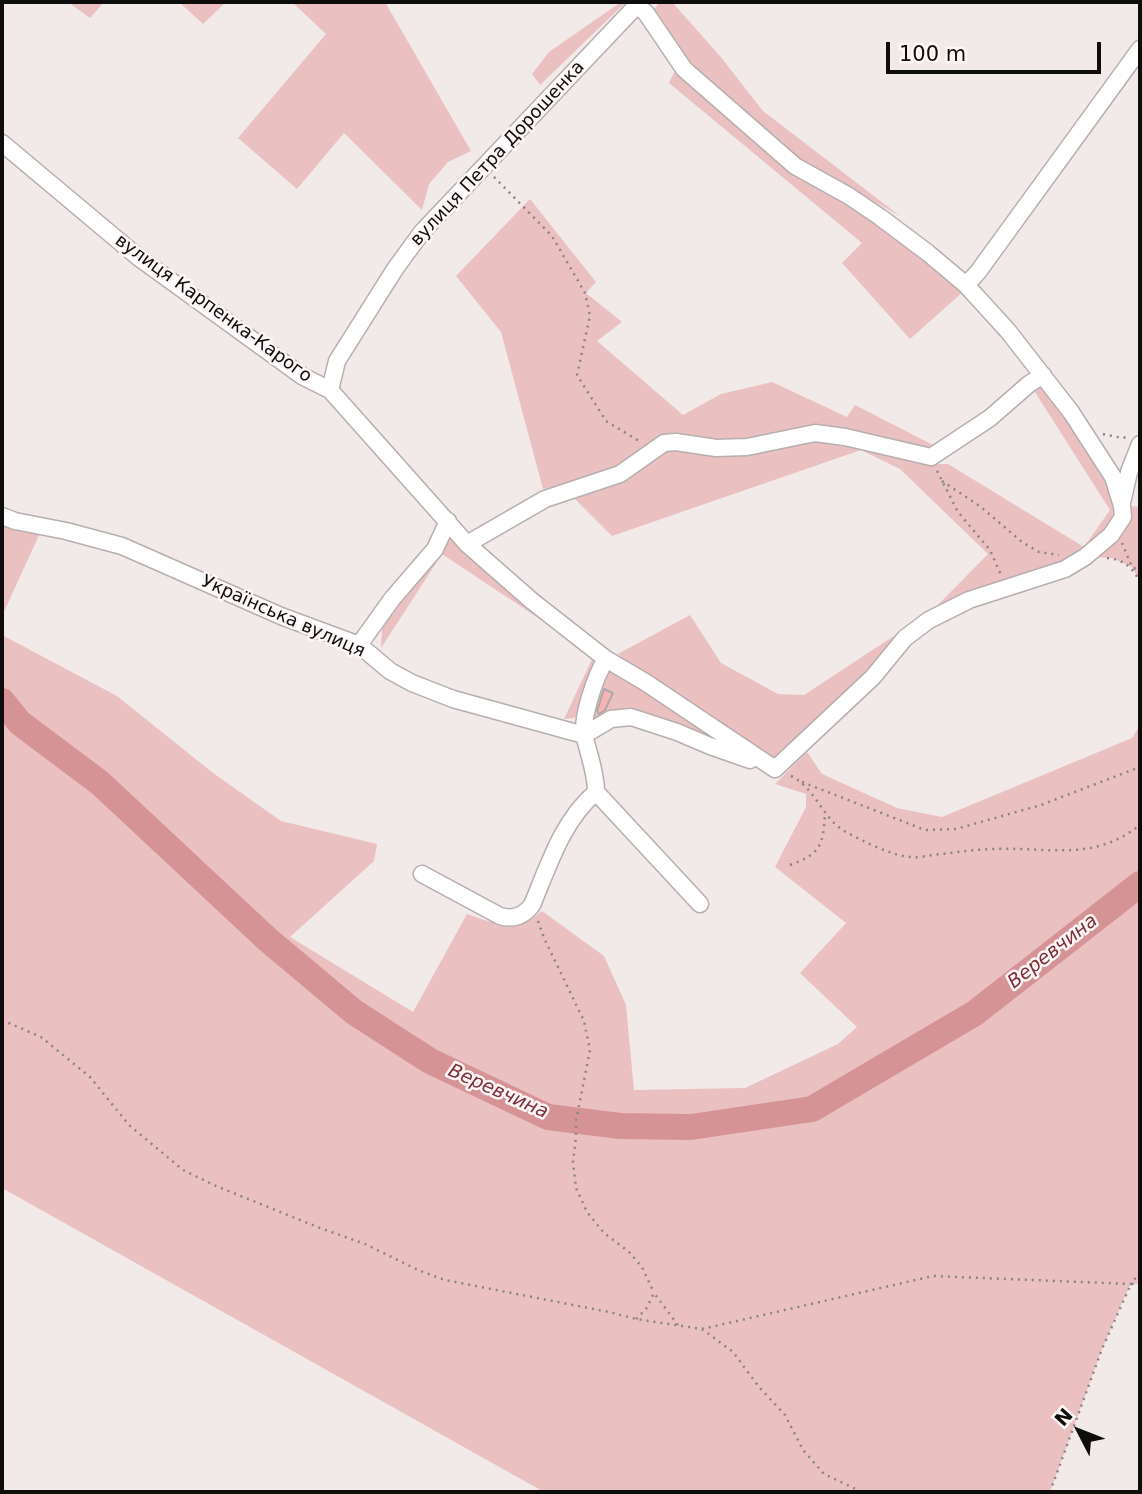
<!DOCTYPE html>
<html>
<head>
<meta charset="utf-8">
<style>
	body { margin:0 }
	#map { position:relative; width:1142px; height:1494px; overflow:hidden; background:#f2e9e9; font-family:"DejaVu Sans",sans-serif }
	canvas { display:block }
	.frame { position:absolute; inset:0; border:4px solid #0f0c0c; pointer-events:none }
	.north { position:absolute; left:1044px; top:1396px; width:70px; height:70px; -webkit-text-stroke:5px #fef7f7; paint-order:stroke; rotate:312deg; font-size:19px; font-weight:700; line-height:28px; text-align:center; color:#0f0c0c }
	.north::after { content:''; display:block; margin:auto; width:24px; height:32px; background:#0f0c0c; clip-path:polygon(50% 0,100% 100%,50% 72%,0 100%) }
	.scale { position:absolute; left:886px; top:42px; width:215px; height:32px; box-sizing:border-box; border:4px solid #0f0c0c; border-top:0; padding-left:9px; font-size:21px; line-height:24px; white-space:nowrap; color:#0f0c0c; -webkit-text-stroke:5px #fef7f7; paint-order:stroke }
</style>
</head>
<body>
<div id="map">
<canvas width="1142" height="1494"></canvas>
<div class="frame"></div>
<div class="north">N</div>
<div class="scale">100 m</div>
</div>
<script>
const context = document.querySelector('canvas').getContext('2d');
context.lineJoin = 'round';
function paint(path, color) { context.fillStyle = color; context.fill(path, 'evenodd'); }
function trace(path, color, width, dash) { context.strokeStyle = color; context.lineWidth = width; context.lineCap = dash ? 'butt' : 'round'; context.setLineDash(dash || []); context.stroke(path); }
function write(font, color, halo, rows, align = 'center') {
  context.font = font + ' "DejaVu Sans",sans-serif'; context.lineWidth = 5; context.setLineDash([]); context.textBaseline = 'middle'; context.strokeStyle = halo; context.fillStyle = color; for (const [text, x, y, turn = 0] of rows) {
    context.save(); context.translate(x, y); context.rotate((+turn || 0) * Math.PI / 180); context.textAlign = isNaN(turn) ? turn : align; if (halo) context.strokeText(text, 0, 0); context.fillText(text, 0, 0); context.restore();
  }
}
const green = new Path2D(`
	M68,2H104L90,18Z
	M179,2H226L203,24Z
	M292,2H385L471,151L448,162L429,184L422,210L344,133L297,189L238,138L326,34Z
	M621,2H626L540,85L532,74L549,52Z
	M660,2H672L720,56L763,111L900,216L801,160L691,66L654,9Z
	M675,70L843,200L910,248L964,291L910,339L842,263L862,243L669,83Z
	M530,199L596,282L586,293L622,322L597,341L683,415L721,394L772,382L847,417L855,405L933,445L928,449L817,427L738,444L669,437L610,472L543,489L501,332L456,276Z
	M1040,384L1050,389L1108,478L1117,511L1114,521L1087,550L1064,563L931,612L988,554L900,469L861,450L612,536L572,496L664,450L815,438L861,449H876L919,464H948L1084,547L1110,510L1033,389Z
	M1130,506L1140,507V582L1132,567L1112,558L1091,557L1119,532Z
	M2,522L40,533L2,616Z
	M448,529L474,556L595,655L599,661L581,714L574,718L564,719L594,655L442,554L381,648L382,629L405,593L440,549Z
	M690,615L721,663L778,694L804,695L903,630L865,678L776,763L631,666L618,654Z
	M2,635L117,696L213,773L281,821L377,844L374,861L290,937L413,1012L467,914C494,924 517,931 542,911L604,956L626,1005L634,1090L745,1088L838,1044L857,1027L800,973L846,923L775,867L806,807V794L775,784L807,752L822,774L897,808L942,817L1132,738L1140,725V1283L1130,1285L1102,1349L1050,1492H544L2,1188Z
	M606,662L756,759L635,714L587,729Z`);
const river = new Path2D(`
	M2,701L20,723L100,783L267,939L354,1012L430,1061L548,1117L620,1126L691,1127L812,1109L975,1013L1140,884`);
const building = new Path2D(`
	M604,689L613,693L605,710L599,714L597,711Z`);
const path = new Path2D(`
	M494,177L552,236L585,293L590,316L577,375L606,421L639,441
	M1103,434L1122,438L1127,437
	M937,471L958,512L990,550L1001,575
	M942,481L981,507L1022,542L1039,552L1059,555
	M1122,543L1132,567L1140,571
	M1107,558C1125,560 1132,567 1140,582
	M791,776C816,788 822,819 846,832C863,841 892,856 911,857C918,858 926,856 932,855C954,853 975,849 996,849C1051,847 1093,862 1140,825
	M802,782L925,830L956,829L1041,805L1140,767
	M790,865C821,854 823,845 825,814
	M538,921L544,938L584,1021L590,1050L576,1121V1137L573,1162L576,1188L587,1212L604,1233L629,1252L642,1267L654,1293
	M2,1020L41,1037L90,1077L129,1125L183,1170L216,1186L320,1228L365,1244L418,1270L445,1280L609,1312L636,1319L702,1329L933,1276L1131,1284L1140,1272
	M636,1319L646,1309L654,1293L678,1325
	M702,1329L733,1352L759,1387L785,1415L803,1450L824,1474L862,1492
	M1050,1492L1102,1349L1131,1284L1140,1283`);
const street = new Path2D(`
	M637,5L646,13L684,69L795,166L849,196L880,217L928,253L966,285L1008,331L1071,412L1113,477L1122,506L1123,517L1111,535L1085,557L1065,569L969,600L929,620L905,638L873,677L775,769
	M2,143L138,257L302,376L330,390L467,544L532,601L606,659L645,682L775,769
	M966,285L978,272L1140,49
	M330,390L337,361L395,269L422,232L640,2
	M1122,503L1129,472L1140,444
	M2,516L15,521L66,531L122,546L281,616L359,645L390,671L412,683L453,699L584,735
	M467,544L545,499L620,474L664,443L676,442L716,448L747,447L815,433L845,437L931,457L990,418L1029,384L1043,375
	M359,645L392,599L435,549L448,521
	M584,735L611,719L631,717L677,732L710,746L750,760
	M596,792L700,904
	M422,874L500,916C513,920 524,916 532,905C549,865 562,821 596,792C596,772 589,756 585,738C580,719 596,675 606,659`);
const streetNames = [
	["вулиця Петра Дорошенка",498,154,-47],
	["вулиця Карпенка-Карого",213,309,36],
	["Українська вулиця",283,617,24]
];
const waterNames = [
	["Веревчина",1053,952,-38],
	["Веревчина",498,1092,24]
];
paint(green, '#ebc0c1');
trace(river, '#d69396', 26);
paint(building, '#f8b3b5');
trace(building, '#b0a8a8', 2);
trace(street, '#b7afaf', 19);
trace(path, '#8a8484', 2.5, [2, 5]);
trace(street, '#fff', 16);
write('18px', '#0f0c0c', '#fef7f7', streetNames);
write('italic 19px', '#7e2e36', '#fef7f7', waterNames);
</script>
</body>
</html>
